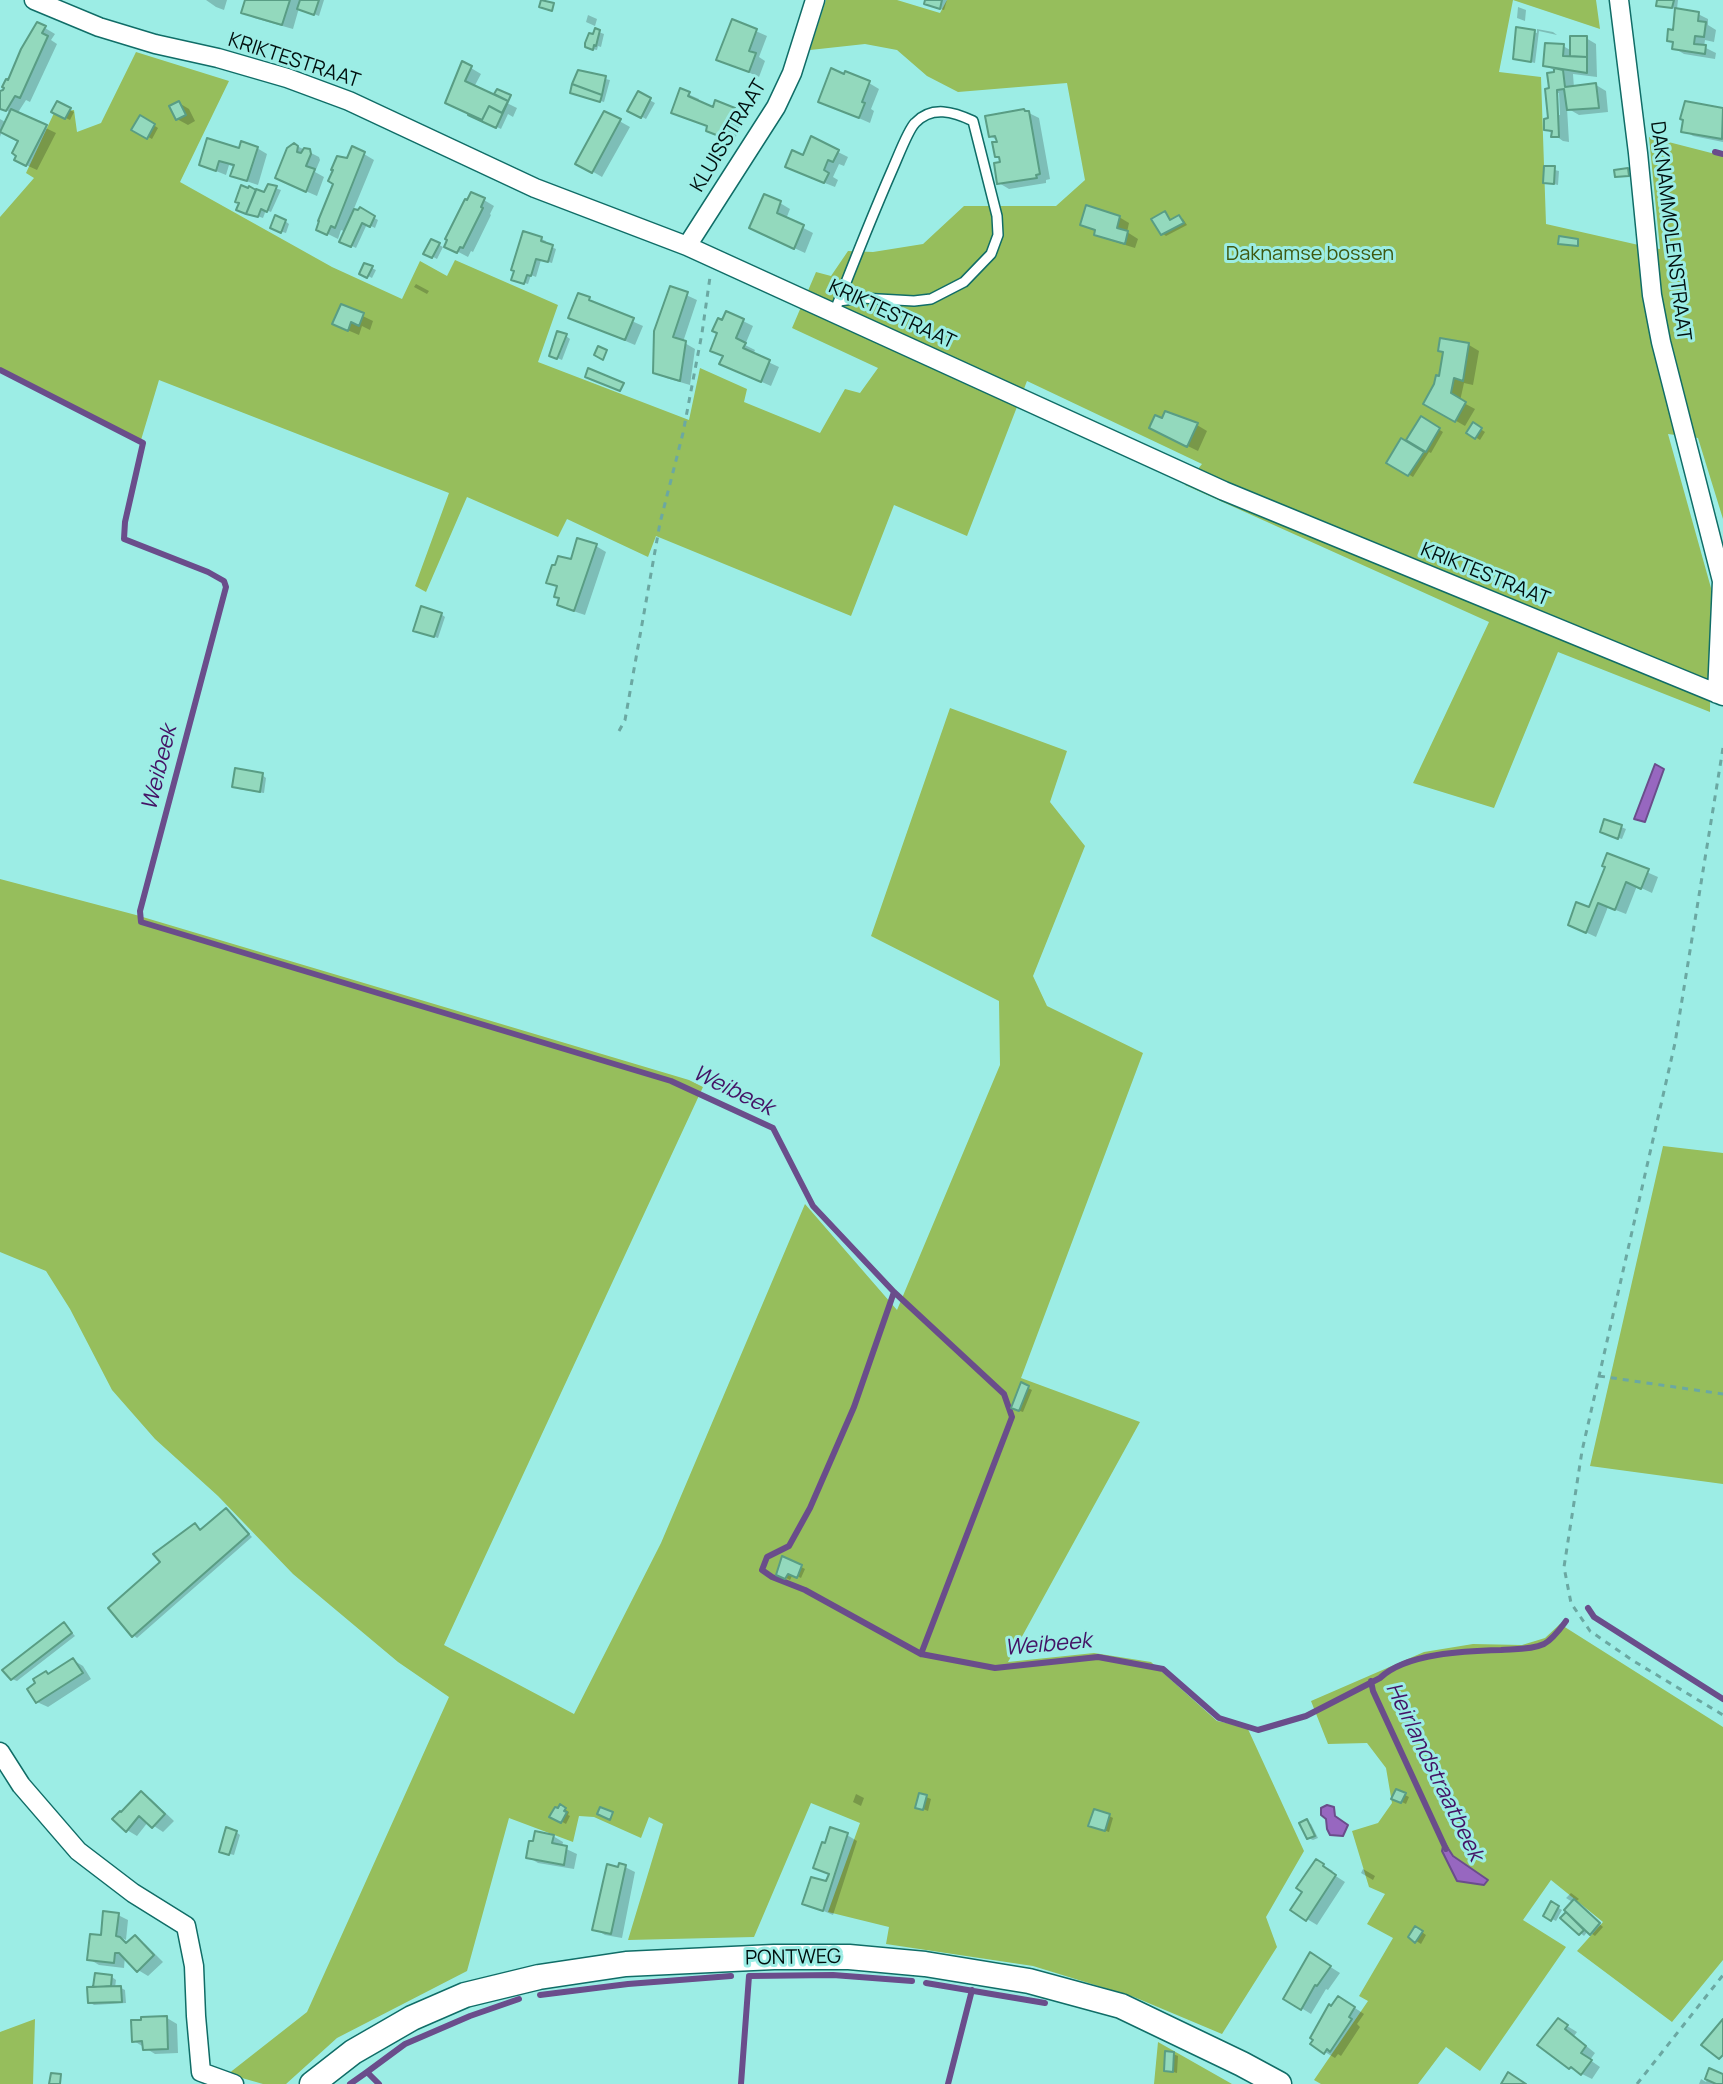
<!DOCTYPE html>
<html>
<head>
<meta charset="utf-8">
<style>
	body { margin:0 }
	canvas { display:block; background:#9cede5 }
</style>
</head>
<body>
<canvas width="1723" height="2084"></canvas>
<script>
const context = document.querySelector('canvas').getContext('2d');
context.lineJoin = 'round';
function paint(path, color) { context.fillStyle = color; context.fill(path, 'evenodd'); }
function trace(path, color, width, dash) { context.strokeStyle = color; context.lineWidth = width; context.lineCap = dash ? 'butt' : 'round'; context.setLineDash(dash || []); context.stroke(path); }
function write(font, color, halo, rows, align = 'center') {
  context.font = font + ' Manrope,sans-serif'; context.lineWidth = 6; context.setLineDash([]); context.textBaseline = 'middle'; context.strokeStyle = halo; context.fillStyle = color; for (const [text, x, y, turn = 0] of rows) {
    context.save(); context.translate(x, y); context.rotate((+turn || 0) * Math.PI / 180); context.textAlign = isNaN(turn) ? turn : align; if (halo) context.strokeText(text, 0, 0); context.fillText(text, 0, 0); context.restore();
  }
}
const green = new Path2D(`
	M826,0H897L940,13L947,0H1596L1600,29L1513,0L1499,72L1541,77L1546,224L1643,246L1660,249L1649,137L1723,156V519L1698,438L1668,434L1711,588L1710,712L1558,652L1494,808L1413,783L1489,622L1185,485L1202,464L1027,381L967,536L894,505L851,616L656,536L648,557L567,519L558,537L467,497L426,592L415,586L449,493L159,380L141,440L0,368V217L34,178L26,173L54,113L74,110L77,132L101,123L136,52L229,81L180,182L332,267L402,299L420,261L447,276L455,260L558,305L538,362L689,420L700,368L747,389L744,402L820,433L845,389L860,393L878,368L792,328L816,272L831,276L848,251L873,252L923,244L964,206H1056L1085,180L1067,83L958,92L927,76L897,50L865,44L810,50Z
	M950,708L1067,751L1050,802L1085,846L1033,976L1047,1006L1143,1053L1021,1378L1140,1422L1008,1662L1094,1653L1151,1662L1217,1721L1247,1727L1304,1851L1266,1917L1277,1947L1222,2034L1134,1997L1033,1966L886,1944L889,1927L828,1912L860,1823L811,1803L754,1937L628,1940L663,1824L649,1817L641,1838L594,1817L579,1816L573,1842L509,1818L467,1971L337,2038L286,2084H263L228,2074L307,2012L449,1697L398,1662L293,1574L218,1496L155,1439L112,1390L70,1309L46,1271L0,1252V879L136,915L689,1080L703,1087L444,1645L574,1714L661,1543L805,1204L897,1310L1000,1065L999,1001L871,936Z
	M1663,1146L1723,1153V1484L1590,1466Z
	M1560,1624L1723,1727V1960L1672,2022L1577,1951L1603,1922L1551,1880L1523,1920L1566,1947L1480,2071L1446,2047L1418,2084H1321L1314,2080L1368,2001L1359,1996L1393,1938L1367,1924L1385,1894L1369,1887L1352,1831L1378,1823L1392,1803L1386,1768L1367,1743L1328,1744L1311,1701L1424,1652L1473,1644L1522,1645L1545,1638Z
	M35,2019L33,2084H0V2032Z
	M1158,2042L1232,2084H1154Z`);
const water = new Path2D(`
	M1655,764L1664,769L1645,822L1634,819Z
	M1327,1805L1334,1807L1335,1816L1348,1825L1343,1836L1330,1835L1327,1829L1326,1819L1321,1815V1808Z
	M1444,1842L1453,1856L1488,1880L1484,1885L1457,1881L1442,1851Z`);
const shadow = new Path2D(`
	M206,0H205H227L224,10L216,7Z
	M247,0H324L319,16L299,8L293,29L254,18L244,12Z
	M927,0H947L944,10L930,6Z
	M1659,0H1678L1677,9L1662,7L1658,5Z
	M1518,7L1526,10L1525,21L1517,18Z
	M1698,14L1708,19V25L1716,30L1714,42L1705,40L1704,47L1716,53L1715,59L1684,54L1674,48L1675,44L1669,40L1674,32Z
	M588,15L597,19L595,26L586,22Z
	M733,21L767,36L759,57L765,61L759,77L719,59Z
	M45,28L55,34L51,40L57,44L30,102L26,100L17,114L56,133L37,170L26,165L20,141L2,131L0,137V119L7,123L11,113L0,107V93Z
	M1537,29L1553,32L1557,35L1539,31L1535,63L1515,58L1534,32L1537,33Z
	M596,31L604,34L601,47L598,46L597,50L592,49Z
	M1572,38H1586L1596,44L1597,77L1573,74L1574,88L1596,85L1606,91L1608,112L1579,115L1567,108L1569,142L1563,141L1546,129V120H1550L1547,91L1551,90L1549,74L1559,73L1545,65L1547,45L1563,46L1572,51ZM1555,93H1559L1560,115H1556Z
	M471,68L481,74L474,87L517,108L513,117L508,114L501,129L447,102Z
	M580,73L610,80L604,102L572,92Z
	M869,83L879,89L871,109L874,111L870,123L820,101Z
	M681,91L699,99L698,103L714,110L734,109L744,115L734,142L708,130L709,127L683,118L673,112Z
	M638,94L655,103L646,119L630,110Z
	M179,103L189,109L195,121L188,125L177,119Z
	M58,104L74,112L70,120L54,112Z
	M1686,104L1723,110V142L1693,136L1683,130Z
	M605,113L630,127L602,177L578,163Z
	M1029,113L1039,118L1050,179L1046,180V183L1009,189L999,183L1002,164V159L996,156L1002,143L990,136Z
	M141,117L158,128L152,139L134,129Z
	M295,145L319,157L320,160L315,172L324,177L317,196L287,183Z
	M257,148L267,154L258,185L243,180L233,175L235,167L229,165L226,175L201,165L240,151Z
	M838,152L848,157L844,166L839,164L833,177L838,180L835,187L797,172L804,158Z
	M364,154L374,160L353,211L360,210L378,220L375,228L367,224L356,248L342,241L346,232L341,230L338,239L318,229L348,161Z
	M1546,168L1559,171L1558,185L1545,182Z
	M269,186L281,190L271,212L266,210L263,218L243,211L265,195Z
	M484,200L494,206L490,214L491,215L473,252L471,251L468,257L447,246Z
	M780,203L790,209L786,219L813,233L805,253L762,233Z
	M1165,213L1172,221L1179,217L1183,219L1187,225L1166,236L1162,233Z
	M1119,217L1129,223L1127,232L1138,239L1135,248L1106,239L1096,234L1097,231L1082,224Z
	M285,221L289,224L286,233L276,230Z
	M541,239L546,241L545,244L556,249L552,263L541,260L536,277L531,275L528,284L518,281Z
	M432,241L443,247L437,259L426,253Z
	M365,265L376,270L372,278L362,273Z
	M416,284L429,291L427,294L414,287Z
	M671,288L697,300L683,342L695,349L690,385L666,378L655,372Z
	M589,299L598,306L643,326L635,345L580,322Z
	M342,306L373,321L370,330L362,326L359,335L345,329Z
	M727,313L753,326L745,345L755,350L753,355L779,367L771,386L732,369L725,356L719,333Z
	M566,336L570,339L562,360L555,357Z
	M1469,345L1479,351L1473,385L1464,383L1460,401L1475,409L1465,426L1425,403L1440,378Z
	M1422,419L1443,432L1431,453L1429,452L1413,477L1389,462L1407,444Z
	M1197,425L1207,431L1198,451L1161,433Z
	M1474,425L1485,432L1480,440L1469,433Z
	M596,546L606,552L585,615L570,610L560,604L559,588L548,582Z
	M441,614L445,617L438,638L420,632Z
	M262,775L266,778L264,793L238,789L234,786Z
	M1621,827L1626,829L1622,839L1606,834Z
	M1608,855L1658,877L1652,893L1637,886L1626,914L1608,907L1596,937L1581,930L1607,868Z
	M1022,1385L1032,1390L1023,1412L1017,1410Z
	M226,1510L252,1537L137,1638L133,1635L163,1562L195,1525L202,1531Z
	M784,1558L805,1569L801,1578L793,1574L790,1580L779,1574Z
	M64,1624L75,1636L17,1681L12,1679Z
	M73,1660L83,1666L91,1679L48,1707L37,1702Z
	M1397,1791L1409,1797L1406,1804L1394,1798Z
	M141,1793L151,1799L174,1821L163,1832L148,1822L137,1836L127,1830Z
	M856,1794L864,1798L861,1806L853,1802Z
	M926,1797L931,1799L928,1811L918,1807Z
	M561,1807L569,1812L568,1815L570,1816L566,1824L552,1816Z
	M1109,1816L1113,1818L1109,1832L1095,1827Z
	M1307,1822L1311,1824L1318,1838L1313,1840L1308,1838Z
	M236,1832L240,1835L234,1855L226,1853Z
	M847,1835L857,1841L833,1915L805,1903L828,1884L831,1875L815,1867Z
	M553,1836L563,1842L562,1847L577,1854L574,1869L538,1863L528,1857Z
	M1316,1861L1333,1871L1331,1873L1345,1882L1317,1925L1292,1910L1305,1891Z
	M625,1867L635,1872L622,1938L605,1935L595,1929L620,1869Z
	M1363,1869L1375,1876L1373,1880L1361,1873Z
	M1571,1893L1579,1899L1575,1902L1603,1927L1595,1936L1588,1931L1584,1936L1563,1918L1574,1903L1566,1898Z
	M1552,1904L1562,1910L1556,1921L1546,1916Z
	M118,1915L128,1920L126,1940L116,1935L132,1951L135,1938L145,1944L163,1962L148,1976L138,1970L125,1956L124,1968L99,1965L89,1959Z
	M1416,1928L1426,1935L1421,1944L1410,1937Z
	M1321,1961L1340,1973L1328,1990L1326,1989L1311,2014L1285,1998Z
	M112,1977L116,1980L115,1988H121L125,1990L126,2003L94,2005L89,2002V1989Z
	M1349,2004L1364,2014L1357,2024L1360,2027L1341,2056L1338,2054L1335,2058L1325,2052Z
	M167,2018L177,2024L178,2053L155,2054L134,2041Z
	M1559,2021L1577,2032L1574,2036L1595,2053L1590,2060L1600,2067L1592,2079L1570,2068Z
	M1173,2054L1178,2056L1177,2073L1166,2070Z
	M1710,2071L1723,2076V2084H1699L1701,2079L1706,2082Z`);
const stream = new Path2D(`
	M1715,152L1723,154
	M0,370L143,443L125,522L124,539L208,572L224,581L226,587L140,911L141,922L671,1081L773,1128L813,1206L894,1292L1004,1394L1012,1417L921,1654L995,1668L1098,1657L1163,1669L1219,1718L1258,1730L1306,1716L1380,1678C1406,1653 1466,1651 1501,1650C1514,1649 1531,1650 1544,1644C1553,1639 1560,1629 1566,1621
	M894,1292L854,1407L810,1508L789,1546L767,1557L762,1570L772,1577L805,1590L921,1654
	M1588,1608L1594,1617L1723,1699
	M1371,1681L1373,1691L1446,1849
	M926,1983L1045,2003
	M540,1995L628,1984L731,1976
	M367,2072L405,2044L470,2016L519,1999
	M350,2084L367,2072L379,2084
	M741,2084L749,1976L833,1975L912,1981
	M948,2084L972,1990`);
const building = new Path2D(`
	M245,0H290L282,25L241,13Z
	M300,0H319L314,15L297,9Z
	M541,0L554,3L552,11L539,7Z
	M925,0H942L940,9L924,4Z
	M1657,0H1674L1672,8L1656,6Z
	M1675,8L1699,12L1698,21L1706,22L1704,37L1695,36L1694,44L1706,45L1705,54L1672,49L1673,42L1667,41L1668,29L1673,30Z
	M732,19L757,29L749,51L756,53L749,72L716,60Z
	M37,22L46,26L42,33L48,36L20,98L15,96L6,111L0,109V91L3,90L4,88L2,87L6,79L8,80L21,49Z
	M1516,27L1535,30L1531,62L1513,59Z
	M595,28L600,30L596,46L594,45L593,50L585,47V43L589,33L593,34Z
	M1570,36H1587V57L1570,56Z
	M1545,43L1564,44L1563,56L1587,57V73L1543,66Z
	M462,61L472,66L465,81L508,101L502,113L489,106L482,120L445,103Z
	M831,68L844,74L845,71L870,81L862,102L865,103L859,118L818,102Z
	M1554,68L1563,70L1565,87L1596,83L1599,108L1567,110L1564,89L1557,90L1559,137H1551L1552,131L1544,130V119L1548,118L1545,89L1549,88L1547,73L1554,72Z
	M578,70L606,76L602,95L572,84Z
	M572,84L602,95L600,102L570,93Z
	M680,88L690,92L688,96L713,107L715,100L735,108L724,138L706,131L707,126L671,113Z
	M497,89L511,95L496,128L468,115V114L482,120L489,106L502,113L508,101L494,94Z
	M638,91L651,98L641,118L627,111Z
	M57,101L71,108L65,119L51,112Z
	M179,101L186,115L176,120L169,106Z
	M1685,101L1723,108L1722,139L1681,132L1683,120L1680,119Z
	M11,109L47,125L26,166L14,160L16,156L12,153L18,141L0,132Z
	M1024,109L1025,111H1029L1040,174L1036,175L1037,178L997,184L994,163L1000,162L999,157H995L992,142H997L995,136L989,137L985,116Z
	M604,111L621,119L592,173L575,164Z
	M140,115L155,124L147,139L131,130Z
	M811,136L839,150L833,162L828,160L824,170L829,173L824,183L785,167L792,150L803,155Z
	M207,138L239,148L241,141L258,147L247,181L230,176L234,165L219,161L216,171L199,165Z
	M294,143L298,146L297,152L301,153L304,148L310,149L311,154L306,166L315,169L306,192L275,178L287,148Z
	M352,146L365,152L335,228L331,226L327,235L316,230L319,221H318L333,184L328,181L333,170H331L337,156L347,158Z
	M1544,166H1555L1554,184L1543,183Z
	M1628,168L1629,176L1615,177L1614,170Z
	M268,184L277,186L267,212L261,209L258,217L246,214L256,189L264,192Z
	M241,185L248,188L249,186L256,190L246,214L236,210L239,203L235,202Z
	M471,192L485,198L481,207L483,208L463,248L460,247L457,253L444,247L447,240L445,239L465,199L467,200Z
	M764,194L781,201L777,213L804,225L794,249L749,228Z
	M1086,205L1120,216L1117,228L1128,231L1125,244L1094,235L1095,230L1080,225Z
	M360,207L375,216L370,227L362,223L351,247L339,242L354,209L358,210Z
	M1165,211L1170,220L1179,215L1184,223L1161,235L1151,219Z
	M275,215L286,220L281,233L270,228Z
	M523,231L542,237L541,241L553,245L548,262L536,259L531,276L527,275L524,284L511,280L514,271L511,270Z
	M1559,236L1578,239V246L1558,244Z
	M431,239L440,243L432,258L423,254Z
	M364,263L373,266L367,278L359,274Z
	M670,286L688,292L673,337L686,341L680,381L653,373L654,331Z
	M578,293L590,297L589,300L634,318L625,340L568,318Z
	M341,304L364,313L359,326L351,322L348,331L332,324Z
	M726,311L744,319L736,338L746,343L743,348L770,360L761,382L719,364L723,356L710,351L717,333L712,331L718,318L722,320Z
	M557,331L567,334L557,359L549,356Z
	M1440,338L1469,343L1463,381L1454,378L1451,393L1466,402L1455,422L1423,404L1434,384L1436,375L1439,376L1443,352L1438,351Z
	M598,346L607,350L603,360L594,355Z
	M588,368L624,383L620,391L585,377Z
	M1165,411L1198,423L1187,447L1149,428L1155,415L1162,418Z
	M1421,416L1440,428L1426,452L1406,440Z
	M1473,422L1482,428L1475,439L1466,433Z
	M1401,438L1424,452L1408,476L1386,463Z
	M577,538L597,544L574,611L557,605L559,598L554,597L557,586L546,583L552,565H555L558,556L571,559Z
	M421,606L442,613L434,637L413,631Z
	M235,768L263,773L260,792L232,787Z
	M1604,819L1622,825L1618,839L1600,832Z
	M1607,853L1649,869L1641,889L1626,882L1615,910L1598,903L1586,933L1568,925L1576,902L1589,907L1605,867L1602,866Z
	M1021,1382L1029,1386L1019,1411L1011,1408Z
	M226,1508L249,1534L132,1637L108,1608L160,1562L153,1554L195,1523L200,1530Z
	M782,1556L802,1565L797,1578L788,1574L785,1579L776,1575Z
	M64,1622L72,1633L11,1680L2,1670Z
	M73,1658L83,1673L36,1703L27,1689L35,1683L33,1679L46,1671L48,1674Z
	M1396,1789L1406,1793L1401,1803L1391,1799Z
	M141,1791L165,1814L152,1828L139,1816L126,1832L112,1819L120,1811L121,1812Z
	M919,1793L927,1795L923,1810L915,1808Z
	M560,1804L566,1808L564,1811L567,1812L561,1823L549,1817L555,1807L558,1808Z
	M600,1807L613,1812L610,1820L597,1814Z
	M1094,1809L1110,1814L1105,1831L1088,1826Z
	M1307,1819L1315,1836L1307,1839L1299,1823Z
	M226,1827L237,1831L229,1855L219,1852Z
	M830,1827L848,1833L823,1911L802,1904L811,1877L826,1881L829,1874L813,1868L822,1842L825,1843Z
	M535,1831L554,1835L552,1843L567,1846L564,1865L526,1858L529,1841H533Z
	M1316,1859L1324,1864L1323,1866L1336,1875L1306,1921L1290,1910L1302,1892L1296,1888Z
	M619,1863L626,1865L611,1934L592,1930L607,1864L618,1867Z
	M1574,1899L1600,1923L1590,1935L1564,1910Z
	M1551,1901L1559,1906L1551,1921L1543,1916Z
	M103,1911L119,1913L116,1936L120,1937L126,1943L135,1935L154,1955L137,1972L119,1953H115L114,1963L87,1960L90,1934L101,1935Z
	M1566,1912L1584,1930L1579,1935L1560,1918Z
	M1415,1926L1423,1931L1415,1943L1408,1937Z
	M1310,1952L1331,1966L1317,1986L1315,1985L1301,2010L1283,1999Z
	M95,1973L112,1975L111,1986L93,1987Z
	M121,1986L122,2002L88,2003L87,1987Z
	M1338,1996L1355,2007L1349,2017L1352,2019L1330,2052L1327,2049L1324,2054L1310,2044L1313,2040L1310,2038L1329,2004L1331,2006Z
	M167,2016L168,2049L143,2050L142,2041L132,2042L131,2020H141V2017Z
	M1558,2018L1568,2025L1565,2029L1586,2046L1581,2053L1592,2060L1581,2075L1571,2067L1569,2069L1537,2045Z
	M1723,2019V2055L1719,2059L1701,2045Z
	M1165,2051L1174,2052L1173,2072L1164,2071Z
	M1709,2068L1723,2074V2084H1716L1705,2079Z
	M1508,2072L1526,2084H1501Z
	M51,2073L61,2074L60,2084H49Z`);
const path = new Path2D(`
	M619,731L625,720L660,523L683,433L702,333L710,277
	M1723,748L1675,1043L1582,1451L1564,1567L1571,1603L1590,1631L1632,1660L1723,1715
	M1599,1376L1723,1394
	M1637,2084L1723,1975`);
const service = new Path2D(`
	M834,313C853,264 872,216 893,168C898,157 908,130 915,123C932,105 954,112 973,121L997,216L998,235L991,254L964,282L931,299L914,301L861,298L839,301`);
const minor = new Path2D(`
	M34,0L99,27L155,44L218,58L287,78L349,101L535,188L687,246L1224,491L1723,696
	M1619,0L1638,153L1652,295L1661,342L1722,581L1717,694
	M687,246L776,107L792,73L815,0
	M0,1752L21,1785L78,1851L133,1893L186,1926L194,1966L196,2016L201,2072L234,2084`);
const tertiary = new Path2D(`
	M312,2084L353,2052L412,2018L465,1995L539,1977L626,1964L774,1957H849L925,1964L1029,1981L1121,2006L1242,2064L1279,2084`);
const streetNames = [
	["KRIKTESTRAAT",294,61,18],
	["KLUISSTRAAT",729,136,-59],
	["DAKNAMMOLENSTRAAT",1670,231,83],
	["KRIKTESTRAAT",892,315,25],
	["KRIKTESTRAAT",1485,575,22],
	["PONTWEG",793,1958,-1]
];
const parkNames = [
	["Daknamse bossen",1310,254]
];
const waterNames = [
	["Weibeek",160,768,-76],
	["Weibeek",733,1091,26],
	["Weibeek",1048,1645,-5],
	["Heirlandstraatbeek",1434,1772,64]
];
paint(green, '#96be5c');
paint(water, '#9767c0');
trace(water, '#6a4d8b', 2);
paint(shadow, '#0003');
trace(stream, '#6a4d8b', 6);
paint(building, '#93d9bd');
trace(building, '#599d84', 2);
trace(service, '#106d67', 12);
trace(minor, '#106d67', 21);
trace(tertiary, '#106d67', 27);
trace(path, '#6ba8a2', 3, [6, 6]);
trace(service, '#fff', 9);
trace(minor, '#fff', 18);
trace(tertiary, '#fff', 24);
write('20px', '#000f0e', '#9cede5', streetNames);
write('20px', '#3f5911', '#9cede5', parkNames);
write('italic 22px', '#441365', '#9cede5', waterNames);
</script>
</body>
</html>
